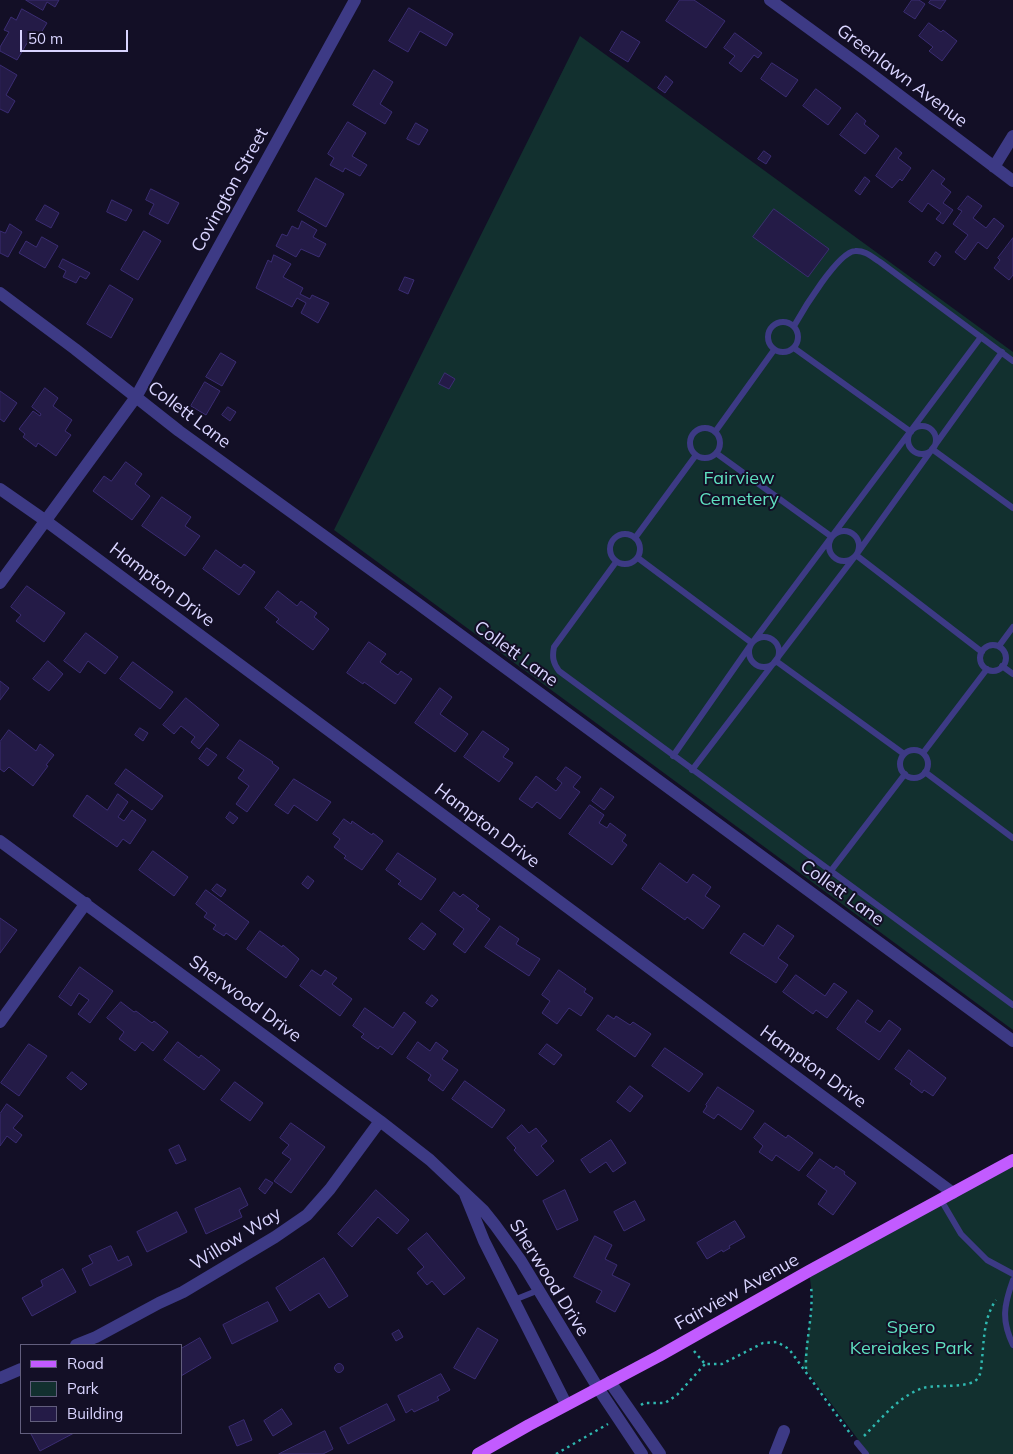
<!DOCTYPE html>
<html>
<head>
<meta charset="utf-8">
<style>
	body { margin:0 }
	#map { position:relative; width:1013px; height:1454px; overflow:hidden; background:#130f26; font-family:Mulish,sans-serif }
	canvas { display:block }
	.legend { position:absolute; left:20px; top:1344px; width:162px; height:90px; box-sizing:border-box; background:#130f26; border:1px solid #625e7d; margin:0; padding:6px 9px; list-style:none; font-size:15px; color:#d9d4ff }
	.legend li { display:flex; align-items:center; gap:10px; height:25px }
	.legend b { width:25px; border:1px solid #625e7d }
	.scale { position:absolute; left:20px; top:30px; width:108px; height:22px; box-sizing:border-box; border:2px solid #d9d4ff; border-top:0; padding-left:6px; font-size:15px; line-height:18px; white-space:nowrap; color:#d9d4ff; -webkit-text-stroke:4px #130f26; paint-order:stroke }
</style>
</head>
<body>
<div id="map">
<canvas width="1013" height="1454"></canvas>
<ul class="legend">
<li><b style="height:6px;background:#c25bff"></b>Road</li>
<li><b style="height:14px;background:#12302f"></b>Park</li>
<li><b style="height:14px;background:#241b47"></b>Building</li>
</ul>
<div class="scale">50 m</div>
</div>
<script>
const context = document.querySelector('canvas').getContext('2d');
context.lineJoin = 'round';
function paint(path, color) { context.fillStyle = color; context.fill(path, 'evenodd'); }
function trace(path, color, width, dash) { context.strokeStyle = color; context.lineWidth = width; context.lineCap = dash ? 'butt' : 'round'; context.setLineDash(dash || []); context.stroke(path); }
function write(font, color, halo, rows, align = 'center') {
  context.font = font + ' Mulish,sans-serif'; context.lineWidth = 4; context.setLineDash([]); context.textBaseline = 'middle'; context.strokeStyle = halo; context.fillStyle = color; for (const [text, x, y, turn = 0] of rows) {
    context.save(); context.translate(x, y); context.rotate((+turn || 0) * Math.PI / 180); context.textAlign = isNaN(turn) ? turn : align; if (halo) context.strokeText(text, 0, 0); context.fillText(text, 0, 0); context.restore();
  }
}
const green = new Path2D(`
	M580,36L1013,352V1030L334,530Z
	M1013,1156V1454H869L803,1366L813,1302L809,1271Z`);
const building = new Path2D(`
	M26,0H59L55,7L47,2L43,10Z
	M680,0H694L725,21L706,48L666,21Z
	M912,0H919L925,4L915,19L904,12Z
	M931,0H946L940,9L929,3Z
	M409,8L453,34L446,46L420,31L408,52L389,41Z
	M22,9L47,23L36,41L30,38L17,60L0,51V47L9,32L4,30L11,17L16,20Z
	M929,23L941,32L943,30L957,41L942,61L929,51L933,47L919,36Z
	M622,31L640,42L628,62L610,51Z
	M735,33L762,53L758,58L754,55L741,72L729,63L735,56L724,48Z
	M772,63L798,80L786,97L761,79Z
	M0,65L17,75L6,95L15,101L8,113L0,109Z
	M374,70L393,82L380,104L392,112L385,124L353,105Z
	M666,76L673,82L665,93L658,88Z
	M816,89L841,108L828,125L803,106Z
	M857,113L866,121L864,124L879,136L865,154L840,135Z
	M348,122L366,133L352,156L367,165L360,176L345,168L343,172L330,165L334,158L328,154Z
	M416,123L428,130L419,145L407,139Z
	M896,148L902,153L898,158L911,168L902,181L900,179L892,188L876,176Z
	M764,151L771,156L766,164L758,159Z
	M933,170L945,179L941,184L951,192L943,203L953,210L943,224L936,219L941,213L928,203L922,212L909,202Z
	M865,177L870,181L860,195L855,191Z
	M316,178L344,194L326,227L298,211Z
	M151,189L179,203L168,224L149,214L154,204L146,200Z
	M968,196L982,206L973,218L986,228L994,218L1004,226L987,249L978,242L965,260L955,252L968,235L953,224L962,211L958,209Z
	M112,200L132,210L126,221L107,212Z
	M45,205L59,213L51,228L36,220Z
	M774,209L829,249L808,277L753,237Z
	M302,221L317,230L313,237L326,244L319,257L301,249L296,257L276,246L282,234L287,236L292,226L298,229Z
	M10,224L22,232L8,257L0,253V231L5,233Z
	M144,231L161,241L138,280L121,270Z
	M42,237L58,246L45,268L19,253L26,241L36,247Z
	M1013,238V275L1009,280L994,268L1000,260L998,258Z
	M936,252L941,256L934,266L929,262Z
	M274,255L291,264L283,277L303,288L300,294L310,299L312,295L329,303L318,323L301,313L306,303L297,298L292,307L256,288L268,260L271,262Z
	M63,259L90,273L86,279L80,276L76,283L63,277L66,271L59,267Z
	M405,277L414,280L408,294L399,290Z
	M110,285L133,299L111,338L87,324Z
	M221,353L236,362L222,386L206,377Z
	M445,373L455,379L449,389L439,384Z
	M205,382L220,391L206,415L191,406Z
	M45,388L58,398L53,406L72,420L65,431L71,435L56,456L38,443L36,447L23,437L25,434L19,429L33,411L40,416L41,414L32,407Z
	M0,391L17,403L4,422L0,419Z
	M228,407L236,412L230,421L222,415Z
	M126,462L142,474L135,484L150,496L132,520L93,491L104,476L111,481Z
	M162,497L191,517L185,526L200,536L185,556L142,526Z
	M216,550L241,568L244,564L255,572L239,595L203,569Z
	M27,586L65,613L44,642L16,621L21,615L11,607Z
	M278,591L297,606L301,601L317,613L314,617L329,629L313,650L276,622L279,619L265,608Z
	M86,633L118,657L105,674L88,661L80,673L64,661Z
	M369,642L386,654L380,662L398,675L401,671L412,679L395,704L364,682L363,684L347,673Z
	M48,661L63,674L49,691L33,679Z
	M133,662L173,692L160,709L120,679Z
	M0,681L9,688L0,700Z
	M440,688L452,697L440,714L468,734L455,752L415,723Z
	M186,698L219,725L199,749L191,742L195,737L181,726L174,734L163,725Z
	M140,728L148,733L143,741L135,735Z
	M9,730L36,751L40,744L54,755L46,765L48,766L33,786L9,767L4,772L0,769V742Z
	M483,731L509,749L503,757L513,763L499,782L464,757Z
	M240,740L273,762L272,763L279,768L247,812L236,804L249,786L238,778L244,770L227,758Z
	M207,748L217,755L208,766L199,759Z
	M566,767L581,777L573,787L580,792L560,819L537,802L532,808L519,799L536,776L556,791L562,783L557,779Z
	M126,769L163,796L152,810L115,784Z
	M294,779L331,802L317,821L294,805L288,814L275,805Z
	M601,788L614,797L604,810L592,801Z
	M118,794L128,802L118,817L124,821L132,810L146,820L130,844L123,839L117,847L73,816L87,795L107,810Z
	M590,805L604,815L599,823L607,828L610,823L626,835L622,841L627,845L612,865L569,834Z
	M230,812L238,818L233,824L226,818Z
	M344,819L351,824L352,821L372,835L373,833L383,841L362,870L344,858L346,856L334,847L340,839L333,834Z
	M153,851L188,877L174,896L139,870Z
	M398,853L436,879L421,900L398,884L401,881L386,870Z
	M660,863L687,883L693,874L711,887L705,896L720,906L703,929L687,917L685,920L642,889Z
	M308,876L314,881L308,889L302,884Z
	M217,884L226,890L221,897L212,890Z
	M206,890L249,922L236,940L226,933L224,936L213,929L216,925L204,917L207,913L196,904Z
	M454,892L460,897L463,894L479,906L476,909L490,919L465,953L453,944L464,929L440,911Z
	M0,918L17,930L0,953Z
	M422,923L436,934L424,950L409,939Z
	M778,925L794,936L778,958L788,965L776,983L730,953L744,933L763,946Z
	M500,926L519,939L516,944L540,959L529,976L485,947Z
	M260,931L282,947L283,945L299,959L286,978L247,949Z
	M80,967L113,991L90,1023L78,1014L89,1000L79,993L71,1006L59,997Z
	M312,970L321,976L325,970L337,978L332,984L352,999L340,1016L300,986Z
	M559,970L586,989L584,992L593,998L581,1016L569,1008L557,1024L542,1013L550,1001L542,995Z
	M796,975L825,996L834,983L847,992L827,1018L816,1010L813,1014L783,992Z
	M432,995L438,1000L432,1007L426,1003Z
	M858,1000L873,1011L865,1022L880,1032L889,1020L901,1029L879,1060L837,1029Z
	M121,1002L134,1012L136,1011L152,1023L154,1021L168,1032L153,1051L142,1042L135,1051L119,1039L124,1032L107,1018Z
	M365,1008L393,1028L404,1012L416,1022L392,1055L380,1046L378,1049L361,1037L364,1034L353,1026Z
	M608,1015L614,1019L616,1016L630,1025L633,1022L651,1034L635,1057L597,1030Z
	M178,1042L199,1058L201,1055L220,1070L204,1090L164,1060Z
	M418,1042L430,1051L436,1042L448,1051L442,1059L458,1070L443,1091L428,1080L431,1075L407,1058Z
	M29,1044L47,1056L19,1096L1,1083Z
	M547,1044L562,1055L554,1065L539,1054Z
	M665,1048L703,1074L689,1092L652,1066Z
	M909,1050L946,1078L933,1096L924,1090L922,1093L910,1084L912,1081L895,1069Z
	M72,1072L87,1084L81,1090L67,1078Z
	M465,1081L505,1110L492,1128L452,1099Z
	M235,1082L263,1103L250,1121L221,1100Z
	M630,1086L643,1096L630,1112L617,1102Z
	M718,1087L754,1111L741,1130L718,1114L714,1119L703,1112L707,1106L706,1105Z
	M7,1104L23,1116L13,1128L22,1135L16,1143L7,1136L0,1146V1114Z
	M291,1123L325,1147L291,1193L274,1181L291,1159L282,1153L289,1145L280,1138Z
	M765,1123L786,1138L788,1135L813,1153L799,1171L776,1155L772,1161L759,1152L763,1146L754,1138Z
	M522,1125L529,1133L536,1128L547,1141L541,1146L554,1161L537,1176L514,1150L516,1148L507,1138Z
	M611,1140L626,1163L613,1172L606,1162L590,1173L581,1160Z
	M179,1145L186,1160L176,1164L169,1150Z
	M820,1159L834,1169L836,1166L845,1172L844,1174L856,1183L833,1215L818,1204L827,1191L807,1176Z
	M266,1179L273,1183L265,1194L259,1189Z
	M240,1188L248,1205L239,1210L242,1217L206,1234L195,1209Z
	M376,1190L409,1220L397,1234L378,1217L352,1247L338,1234Z
	M565,1190L578,1220L557,1230L543,1201Z
	M635,1201L645,1220L624,1231L614,1212Z
	M177,1212L187,1232L147,1252L137,1232Z
	M735,1221L745,1237L729,1246L730,1248L723,1252L722,1250L707,1259L697,1243Z
	M427,1233L465,1278L444,1295L432,1281L427,1285L417,1273L424,1267L408,1249Z
	M595,1236L612,1245L605,1259L617,1265L612,1275L630,1284L615,1312L596,1302L602,1291L574,1277Z
	M111,1246L118,1261L128,1256L132,1265L90,1286L82,1269L93,1263L89,1256Z
	M324,1258L348,1296L329,1308L319,1293L290,1311L276,1288Z
	M63,1269L76,1292L32,1316L22,1298L43,1286L41,1281Z
	M268,1302L278,1321L232,1344L223,1325Z
	M478,1328L498,1340L475,1379L454,1368Z
	M399,1330L403,1337L396,1341L392,1334Z
	M200,1338L211,1358L181,1376V1349Z
	M334.5 1368a4.5 4.5 0 1 1 9 0a4.5 4.5 0 1 1-9 0Z
	M441,1374L450,1390L437,1397L439,1400L414,1412L412,1409L406,1413L398,1396Z
	M387,1404L395,1420L348,1444L340,1428Z
	M282,1409L292,1424L273,1436L264,1421Z
	M244,1420L252,1440L237,1446L229,1427Z
	M325,1431L333,1449L323,1454H279Z
	M34,1433H74L40,1451L31,1434Z`);
const path = new Path2D(`
	M694,1351L705,1364H722L763,1343L777,1342L789,1349L852,1436
	M806,1369C805,1341 814,1314 811,1286
	M641,1405L644,1403H665L677,1395L705,1364
	M864,1436C882,1418 899,1396 923,1388C937,1384 971,1389 978,1378C982,1372 981,1365 982,1359C984,1339 984,1317 996,1300
	M556,1454L608,1424`);
const lane = new Path2D(`
	M768 337a15 15 0 1 1 30 0a15 15 0 1 1-30 0Z
	M794,326C803,310 838,252 855,251C865,250 872,257 880,262L1013,361
	M794,348L911,432
	M908 440a14 14 0 1 1 28 0a14 14 0 1 1-28 0Z
	M690 443a15 15 0 1 1 30 0a15 15 0 1 1-30 0Z
	M715,432L774,350
	M932,449L1013,508
	M716,453L832,537
	M829 546a15 15 0 1 1 30 0a15 15 0 1 1-30 0Z
	M610 549a15 15 0 1 1 30 0a15 15 0 1 1-30 0Z
	M635,538L696,455
	M856,555L982,652
	M638,558L752,643
	M616,562L554,647C552,657 553,663 559,671L1013,1005
	M749 652a15 15 0 1 1 30 0a15 15 0 1 1-30 0Z
	M980 658a13 13 0 1 1 26 0a13 13 0 1 1-26 0Z
	M999,646L1013,627
	M776,661L904,754
	M1002,666L1013,674
	M900 764a14 14 0 1 1 28 0a14 14 0 1 1-28 0Z
	M923,753L987,669
	M673,756L752,643L981,337
	M692,770L856,555L1002,352
	M925,772L1013,838
	M830,872L905,774
	M941,1200L961,1234L987,1260L1013,1274
	M1013,1280C1004,1305 1001,1320 1013,1345
	M514,1300L539,1290
	M857,1443L866,1454`);
const street = new Path2D(`
	M770,0L866,70L1013,181
	M994,167L1013,136
	M0,293L75,349L179,431L417,603L1013,1041
	M0,489L46,521L953,1193
	M0,583L136,397L355,0
	M0,841L380,1121L430,1160L483,1210L495,1225L521,1261L598,1388L642,1454
	M0,1022L86,903
	M465,1194L484,1241L566,1404
	M76,1345L96,1337L159,1303L183,1292L275,1237L307,1215L330,1189L380,1121
	M0,1378L21,1369
	M610,1382L660,1454
	M775,1454L784,1431`);
const primary = new Path2D(`
	M478,1454L529,1425L659,1356L809,1271L1013,1160`);
const streetNames = [
	["Greenlawn Avenue",902,76,37],
	["Covington Street",230,190,-61],
	["Collett Lane",189,415,37],
	["Hampton Drive",162,585,37],
	["Collett Lane",516,654,36],
	["Hampton Drive",487,826,37],
	["Collett Lane",842,893,36],
	["Sherwood Drive",245,999,36],
	["Hampton Drive",813,1067,36],
	["Willow Way",236,1239,-32],
	["Sherwood Drive",549,1278,58],
	["Fairview Avenue",737,1292,-29]
];
const parkNames = [
	["Fairview",739,479],
	["Cemetery",739,500],
	["Spero",911,1328],
	["Kereiakes Park",911,1349]
];
paint(green, '#12302f');
paint(building, '#241b47');
trace(building, '#3b2d73', 1);
trace(path, '#2fb8b0', 2.5, [2.5, 4]);
trace(lane, '#3d3a85', 6);
trace(street, '#3d3a85', 12);
trace(primary, '#c25bff', 12);
write('18px', '#d9d4ff', '#130f26', streetNames);
write('18px', '#5fe0c0', '#130f26', parkNames);
</script>
</body>
</html>
